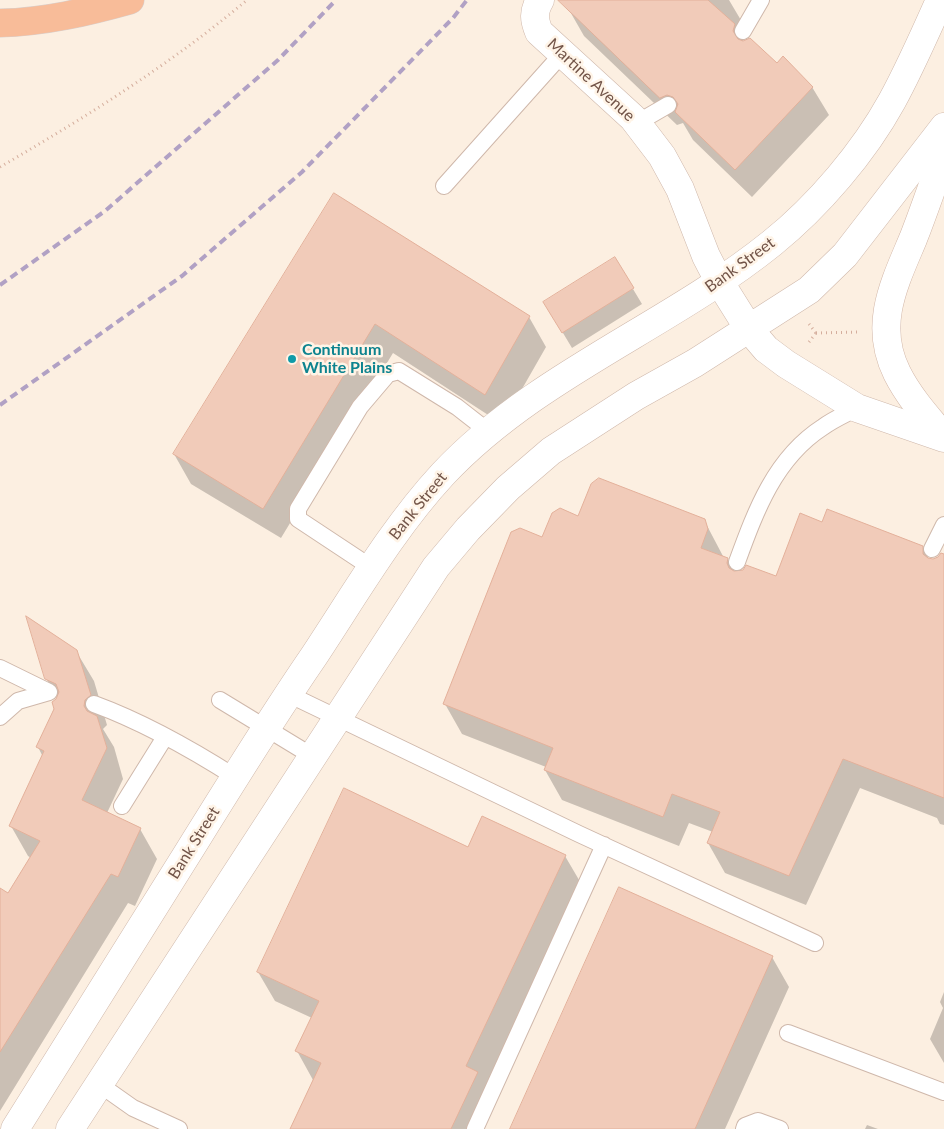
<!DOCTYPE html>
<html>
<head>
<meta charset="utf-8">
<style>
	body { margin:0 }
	canvas { display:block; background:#fcefe1 }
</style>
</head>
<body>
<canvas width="944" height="1129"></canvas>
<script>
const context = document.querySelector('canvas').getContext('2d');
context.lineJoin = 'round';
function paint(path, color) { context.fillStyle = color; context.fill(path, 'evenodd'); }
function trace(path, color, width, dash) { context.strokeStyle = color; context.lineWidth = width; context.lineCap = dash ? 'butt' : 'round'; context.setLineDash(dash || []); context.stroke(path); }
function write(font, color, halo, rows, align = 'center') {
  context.font = font + ' Lato,sans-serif'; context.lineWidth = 5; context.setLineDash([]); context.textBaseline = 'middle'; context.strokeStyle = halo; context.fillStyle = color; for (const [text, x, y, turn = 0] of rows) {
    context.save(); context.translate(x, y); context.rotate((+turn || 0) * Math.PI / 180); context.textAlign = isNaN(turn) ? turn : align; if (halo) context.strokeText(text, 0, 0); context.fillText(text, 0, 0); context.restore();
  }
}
const shadow = new Path2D(`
	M576,0H729L745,27L739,33L744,42L812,87L829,115L752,197L693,140L683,123L677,125L584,36L568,8Z
	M334,195L529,317L546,347L502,424L393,353L281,538L191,484L174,454Z
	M633,289L642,304L572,348L554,318Z
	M579,517L704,520L724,558L727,559L735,573L776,578L822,523L922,547L929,559H938L944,556V825L940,824L937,818L860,788L806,905L725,873L708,843L713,832L689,823L679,846L562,800L545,770L546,767L462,734L445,704L543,538Z
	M76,651L94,681L107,725L103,729L114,747L123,779L107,813L140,829L157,859L135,906L128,903L0,1111V891L8,895L31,858L28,856L11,826L43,757L38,747L58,699L46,678Z
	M468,848L565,856L582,885L481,1129H291L313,1080L297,1051L312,1018L275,1001L258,972Z
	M772,957L789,987L725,1129H511Z
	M944,992V1063L930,1039L943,1008L940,1002Z
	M867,1125L878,1129H865Z`);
const building = new Path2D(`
	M558,0H708L735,24L733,31L738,39L743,41L750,38L777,63L783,56L813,87L735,170L675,112L678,104L673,97L667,95L660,98Z
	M334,193L530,316L485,395L375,324L263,509L173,454Z
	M615,257L634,288L562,333L543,302Z
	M599,478L705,519L708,529L701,548L728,558L727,563L729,568L734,571L743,570L746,565L776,576L800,513L822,522L827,509L923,546V554L928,558L933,559L938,557L941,553L944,554V798L843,759L789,876L707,843L720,812L672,794L663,817L544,770L553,748L443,704L511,532L520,528L542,537L552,513L560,508L578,516L591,484Z
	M26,616L77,650L91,695L85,700L84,706L87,711L97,716L107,748L82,800L141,828L118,877L111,874L0,1052V888L8,893L40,841L9,826L44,751L36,747L54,709L52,702L56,699L59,692L56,684L45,679Z
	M344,788L468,847L482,816L566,855L466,1066L478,1072L451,1129H290L321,1063L295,1051L319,1001L257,972Z
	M619,887L773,956L695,1129H510Z`);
const path = new Path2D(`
	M0,167C86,117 171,64 247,0
	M809,324L816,333
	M816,333L858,332
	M809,342L816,333`);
const service = new Path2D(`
	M743,31L761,0
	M637,123L668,105
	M444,186L562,54
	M932,549L944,525
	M737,562C756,510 775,458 823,427C834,419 846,414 857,408
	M372,568L298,519V509L360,407L388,374L399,371L457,407L489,432
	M0,668L49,692
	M288,694L579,834L815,943
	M220,700L312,756
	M94,704C143,722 191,749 235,777
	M0,717L18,701L49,692
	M122,806L165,737
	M788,1033L944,1092
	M99,1084L133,1108L179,1129
	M475,1129L604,845
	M744,1129L745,1126L758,1121L780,1129`);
const tertiary = new Path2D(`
	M540,0C533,12 534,20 539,32L633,118L662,156L680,189L706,256L719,281L749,329L766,349L786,364L857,408L944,438
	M15,1129C73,1036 131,944 189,851C230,785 270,720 314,656C355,594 393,528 443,474C536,375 668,327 772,243C818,206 864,152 892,101C910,68 925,34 940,0
	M70,1129L436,567L468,529L508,488L551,451L636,396L695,363L809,290L845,255L944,127`);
const secondary = new Path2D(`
	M944,153C934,182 924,211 913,239C894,284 873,325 897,373C909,397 927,417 944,437`);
const trunk = new Path2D(`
	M0,23C45,22 87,12 130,0`);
const rail = new Path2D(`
	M0,285L105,211L278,60L336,0
	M0,405L182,276L302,172L453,18L467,0`);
const markers = [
	[292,359,5,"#0f9aa8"]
];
const streetNames = [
	["Martine Avenue",591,80,43],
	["Bank Street",740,265,-36],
	["Bank Street",418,506,-51],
	["Bank Street",194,843,-58]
];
const cultureNames = [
	["Continuum",302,350],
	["White Plains",302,368]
];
paint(shadow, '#0003');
paint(building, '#f1cbb9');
trace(building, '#e3b09a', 1);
trace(service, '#cfb8ab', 18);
trace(tertiary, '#cfb8ab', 29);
trace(secondary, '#d2b7a8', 29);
trace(trunk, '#d8cfcc', 29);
trace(path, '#d5ae9d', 3, [1, 4]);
trace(service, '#fff', 16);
trace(tertiary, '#fff', 28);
trace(secondary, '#fff', 28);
trace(trunk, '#f8bc99', 28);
trace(rail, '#b1a1c4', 4, [8, 5]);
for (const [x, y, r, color] of markers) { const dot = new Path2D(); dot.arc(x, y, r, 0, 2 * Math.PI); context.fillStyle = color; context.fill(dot); trace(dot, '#fff4e7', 2); }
write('16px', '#725448', '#fff4e7', streetNames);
write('bold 16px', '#0d838f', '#fff4e7', cultureNames, 'left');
</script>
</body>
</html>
